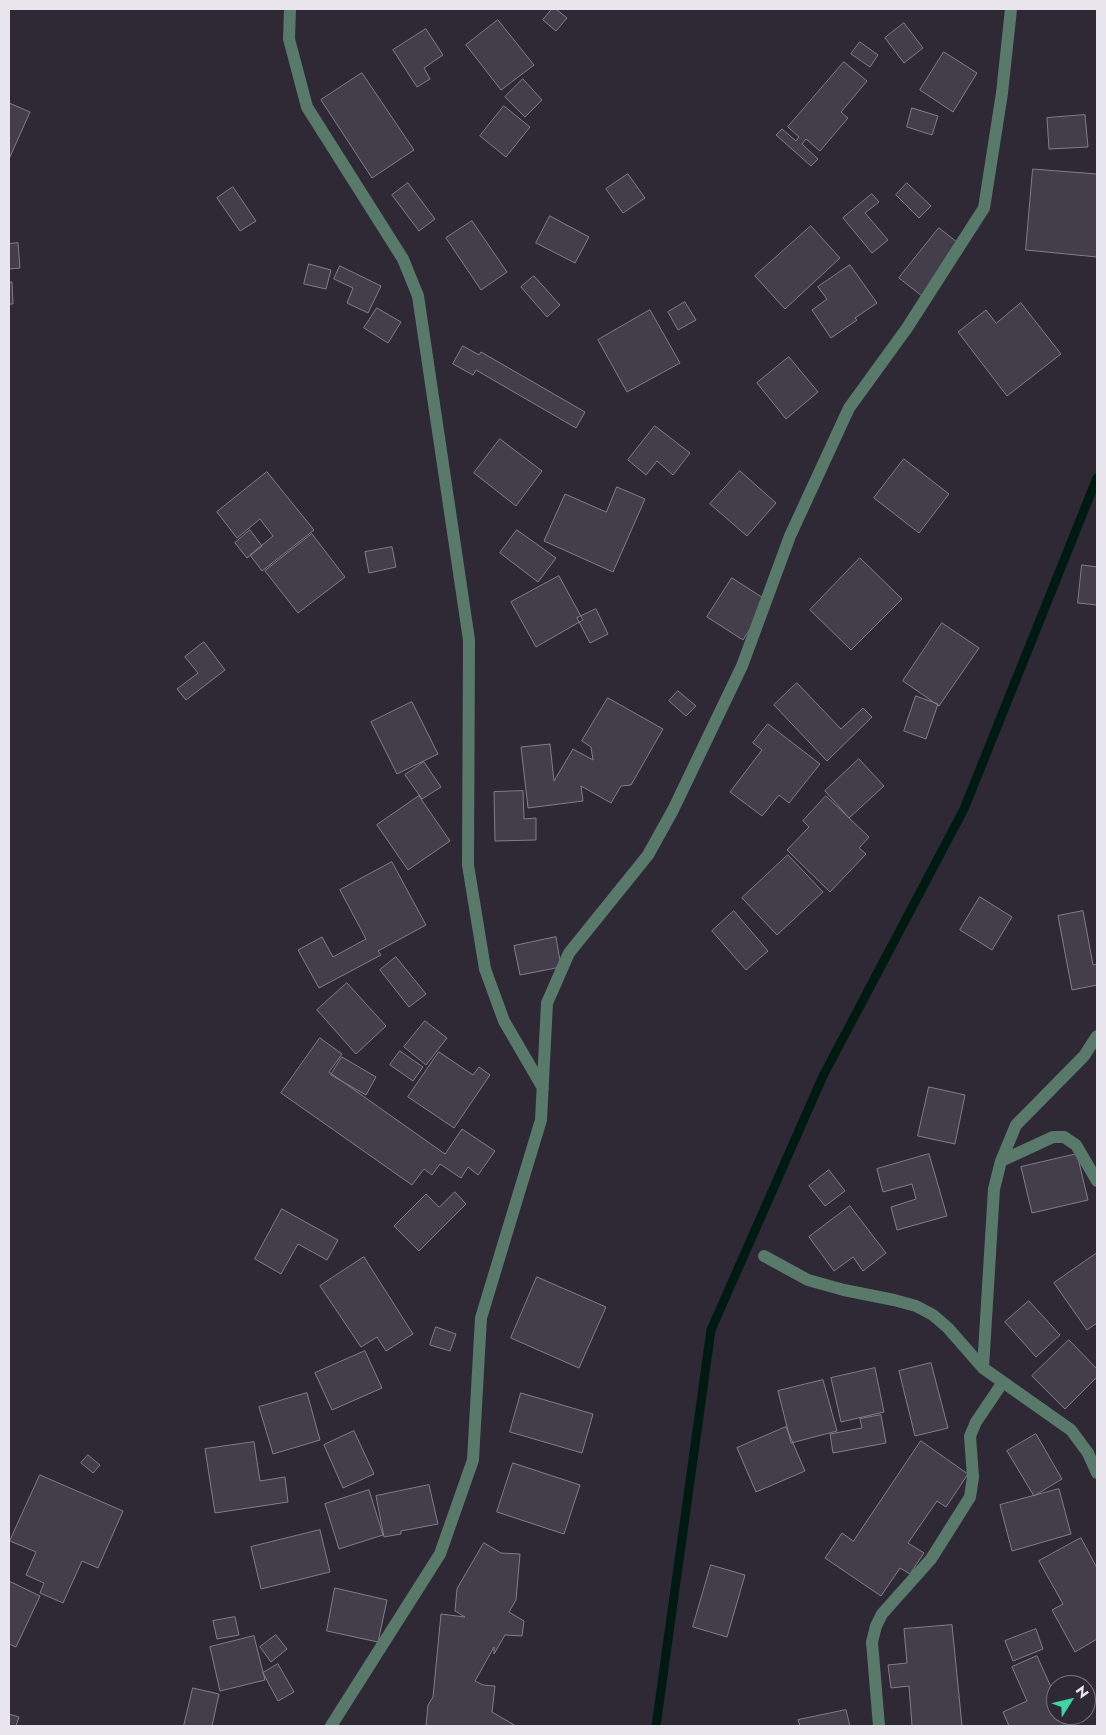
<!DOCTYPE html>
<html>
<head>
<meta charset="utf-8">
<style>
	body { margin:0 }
	#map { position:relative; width:1106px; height:1735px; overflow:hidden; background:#2e2934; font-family:Jost,sans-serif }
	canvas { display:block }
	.frame { position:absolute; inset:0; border:10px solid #e8e5ed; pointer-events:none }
	.north { position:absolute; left:1046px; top:1675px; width:50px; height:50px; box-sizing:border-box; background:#2e2934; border:1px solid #78747e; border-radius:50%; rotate:54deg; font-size:14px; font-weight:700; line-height:20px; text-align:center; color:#e8e5ed }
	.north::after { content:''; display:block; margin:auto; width:18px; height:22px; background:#40d4a2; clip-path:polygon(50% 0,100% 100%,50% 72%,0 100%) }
</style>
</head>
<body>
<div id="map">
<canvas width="1106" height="1735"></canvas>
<div class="frame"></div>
<div class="north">N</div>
</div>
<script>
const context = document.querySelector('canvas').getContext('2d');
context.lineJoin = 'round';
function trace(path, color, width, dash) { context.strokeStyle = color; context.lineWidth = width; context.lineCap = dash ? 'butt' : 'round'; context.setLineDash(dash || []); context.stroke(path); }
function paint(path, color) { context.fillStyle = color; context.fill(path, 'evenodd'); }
const stream = new Path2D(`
	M656,1726L711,1330L823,1076L964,809L1097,478`);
const building = new Path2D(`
	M552,9H556L567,18L556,31L543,20Z
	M498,20L534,65L501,90L466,45Z
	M904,23L923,48L904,63L885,38Z
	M426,29L443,55L424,68L430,79L417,87L393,50Z
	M860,42L878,55L870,67L851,54Z
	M944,52L977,73L953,112L920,90Z
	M844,62L867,81L841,112L848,118L820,151L806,139L802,144L818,159L811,166L776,135L782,129L796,141L799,137L788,127Z
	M362,73L414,150L372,178L321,100Z
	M523,79L542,100L525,117L505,97Z
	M9,103L30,112L9,159Z
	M504,106L530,127L506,157L480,136Z
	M912,108L938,116L932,135L907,127Z
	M1085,115L1088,147L1049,149L1047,118Z
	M1033,169L1097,174V257L1026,250Z
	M628,174L645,198L623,213L606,189Z
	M408,183L435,219L419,231L392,195Z
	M907,183L931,206L919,218L896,195Z
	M233,187L256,221L240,231L217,198Z
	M872,194L879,202L865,213L888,240L872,253L843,218Z
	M550,216L589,237L575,263L536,243Z
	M472,221L507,272L481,290L446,238Z
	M811,226L840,258L785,309L755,276Z
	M939,228L962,246L922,296L899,278Z
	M18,243L20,268L9,269V244Z
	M309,264L331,270L326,289L304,284Z
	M850,265L877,303L855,318L857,320L831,338L812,310L827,299L818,287Z
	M340,266L381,286L368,313L347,303L353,288L334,279Z
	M534,276L560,305L547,317L521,287Z
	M9,282H12L13,304H9Z
	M685,302L696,320L678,330L668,312Z
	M1021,303L1061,354L1007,396L958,332L986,310L996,323Z
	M377,308L401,322L388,343L364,328Z
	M650,310L680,363L627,392L598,340Z
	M463,346L479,355L481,352L585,412L576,428L476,370L473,375L453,364Z
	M789,357L818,392L786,419L757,383Z
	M655,426L690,453L673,475L657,461L646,475L628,460Z
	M500,439L542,471L516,506L474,473Z
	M904,459L949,494L919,533L874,498Z
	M740,471L776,503L747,536L710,504Z
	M267,472L314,530L262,571L250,555L273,536L260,519L237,538L217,512Z
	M617,487L645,499L613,572L544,541L565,494L606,512Z
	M250,530L262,546L247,558L235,543Z
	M517,530L556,558L538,582L500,553Z
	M312,534L345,577L298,613L265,571Z
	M392,547L396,567L369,573L365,552Z
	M860,558L902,599L851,650L810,610Z
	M1082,565L1097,567V605L1078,603Z
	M559,576L583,620L536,647L511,602Z
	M732,578L768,601L743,640L707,617Z
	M596,609L608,634L590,643L577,618Z
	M942,623L979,648L939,706L903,681Z
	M204,642L225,670L186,700L177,689L198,673L185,657Z
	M797,683L841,729L863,708L872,717L827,761L774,705Z
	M678,691L696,706L686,716L669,701Z
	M916,696L938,704L926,739L904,731Z
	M608,698L663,729L631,785L621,786L611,803L581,786L583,801L528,808L521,747L550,744L554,781L573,749L593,760L591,747L582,741Z
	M412,702L438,754L397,774L371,722Z
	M768,724L820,764L789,803L779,795L762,816L730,792L762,750L753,743Z
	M859,759L884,786L849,818L825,791Z
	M424,762L441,787L422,799L405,775Z
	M523,791L524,819L536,818V840L495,841L494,792Z
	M419,796L450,841L408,870L377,825Z
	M826,796L869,837L859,848L866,854L830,892L787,850L809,827L803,821Z
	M788,855L823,892L777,935L742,898Z
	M392,862L426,925L378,951L381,955L319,988L298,950L322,937L333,957L366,939L340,890Z
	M980,897L1012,917L992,950L960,930Z
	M734,911L768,951L746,970L712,931Z
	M1083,911L1093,965L1097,964V985L1072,990L1058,916Z
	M556,937L561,967L520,975L514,946Z
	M396,957L426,994L409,1007L380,970Z
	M347,983L386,1026L356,1054L317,1010Z
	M425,1021L447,1038L426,1065L404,1047Z
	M320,1038L342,1054L329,1072L445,1154L462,1129L495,1151L478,1175L468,1167L461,1178L440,1164L432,1175L424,1169L412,1185L281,1093Z
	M400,1051L423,1067L413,1081L390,1065Z
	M439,1052L473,1075L479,1067L490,1075L454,1128L408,1097Z
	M342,1057L376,1077L366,1095L331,1075Z
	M929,1087L965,1095L955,1144L918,1136Z
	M929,1154L947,1216L897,1230L891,1207L916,1199L912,1184L883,1192L877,1169Z
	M1077,1154L1088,1200L1032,1213L1021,1167Z
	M829,1170L845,1191L825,1206L809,1186Z
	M455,1192L466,1204L419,1251L394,1226L426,1194L439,1207Z
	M850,1206L886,1253L863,1271L853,1257L834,1271L809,1237Z
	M282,1209L338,1240L327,1260L298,1244L281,1274L255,1259Z
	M1097,1253V1323L1087,1330L1054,1283Z
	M364,1257L413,1334L386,1351L377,1337L361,1347L320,1286Z
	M537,1277L606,1307L579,1368L511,1338Z
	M1029,1301L1060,1335L1036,1357L1005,1322Z
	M436,1327L456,1334L450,1351L430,1345Z
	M1069,1340L1097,1369V1377L1065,1409L1032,1376Z
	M365,1351L382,1388L332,1410L315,1373Z
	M931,1363L948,1428L915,1436L899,1371Z
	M875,1368L884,1412L841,1422L831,1378Z
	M823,1380L837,1431L791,1443L778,1391Z
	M307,1393L320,1440L273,1454L259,1407Z
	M521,1393L593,1414L582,1453L510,1432Z
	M881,1415L886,1443L833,1453L830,1434L862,1428L860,1419Z
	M786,1427L805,1471L756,1492L737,1448Z
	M354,1431L374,1474L343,1488L324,1445Z
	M1036,1434L1062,1479L1034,1496L1007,1451Z
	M921,1441L968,1474L946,1507L937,1501L908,1543L924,1553L910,1574L900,1568L881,1596L825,1558L842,1533L853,1541Z
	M254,1442L260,1481L285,1477L288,1502L215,1513L205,1449Z
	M88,1455L100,1465L93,1473L81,1463Z
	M513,1463L580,1485L564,1534L497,1512Z
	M40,1475L123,1511L98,1568L82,1561L63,1603L40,1593L44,1583L26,1575L36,1552L10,1541Z
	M429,1485L438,1524L401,1531V1534L384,1537L376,1496Z
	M1059,1489L1071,1534L1012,1551L1000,1505Z
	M369,1490L383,1535L339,1549L325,1504Z
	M320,1530L330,1572L261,1589L251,1547Z
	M1081,1538L1097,1568V1639L1075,1652L1052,1610L1063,1604L1039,1561Z
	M484,1543L501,1553L520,1554L516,1600L509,1612L524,1621L522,1636L505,1635L494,1654V1647L475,1681L483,1685L495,1686L492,1712L516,1726H426L428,1705L433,1697L441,1614L465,1617L455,1611L457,1589Z
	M711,1565L745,1575L727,1637L693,1627Z
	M9,1581L40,1596L16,1647L9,1644Z
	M335,1588L387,1600L378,1642L327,1631Z
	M235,1617L239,1635L217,1639L213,1621Z
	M952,1625L962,1726H912L909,1686L891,1688L888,1665L907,1663L904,1629Z
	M1036,1629L1043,1649L1013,1661L1005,1641Z
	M276,1635L287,1649L271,1662L260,1647Z
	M254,1636L265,1680L220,1691L210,1647Z
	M1037,1656L1056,1698V1715H1063L1068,1726H1009L1003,1712L1027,1701L1012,1667Z
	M278,1664L294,1692L278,1701L263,1673Z
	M193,1688L219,1694L212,1726H184Z
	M846,1710L850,1726H800L798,1720Z
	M9,1714L19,1717L16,1726H9Z`);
const minor = new Path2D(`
	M290,9L289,39L307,107L403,259L418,296L469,640L468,865L485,969L504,1021L543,1088
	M1001,1161L1053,1137H1064L1076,1145L1097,1181
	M764,1256L808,1280L844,1290L894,1300L916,1306L933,1315L948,1328L983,1368L1071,1430L1088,1453L1097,1473
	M983,1368L994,1189L1001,1161L1016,1125L1084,1056L1097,1036
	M331,1726L440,1554L473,1460L481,1318L541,1120L547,1003L569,953L648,855L673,810L742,666L790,536L849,408L907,328L984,208L1002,93L1011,9
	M879,1726L872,1642L876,1626L882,1614L931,1559L970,1497L973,1477L970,1436L976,1422L1003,1382`);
trace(stream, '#011a11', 9);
paint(building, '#433e4a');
trace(building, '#837d8a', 1);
trace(minor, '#59796b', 12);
</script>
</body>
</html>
